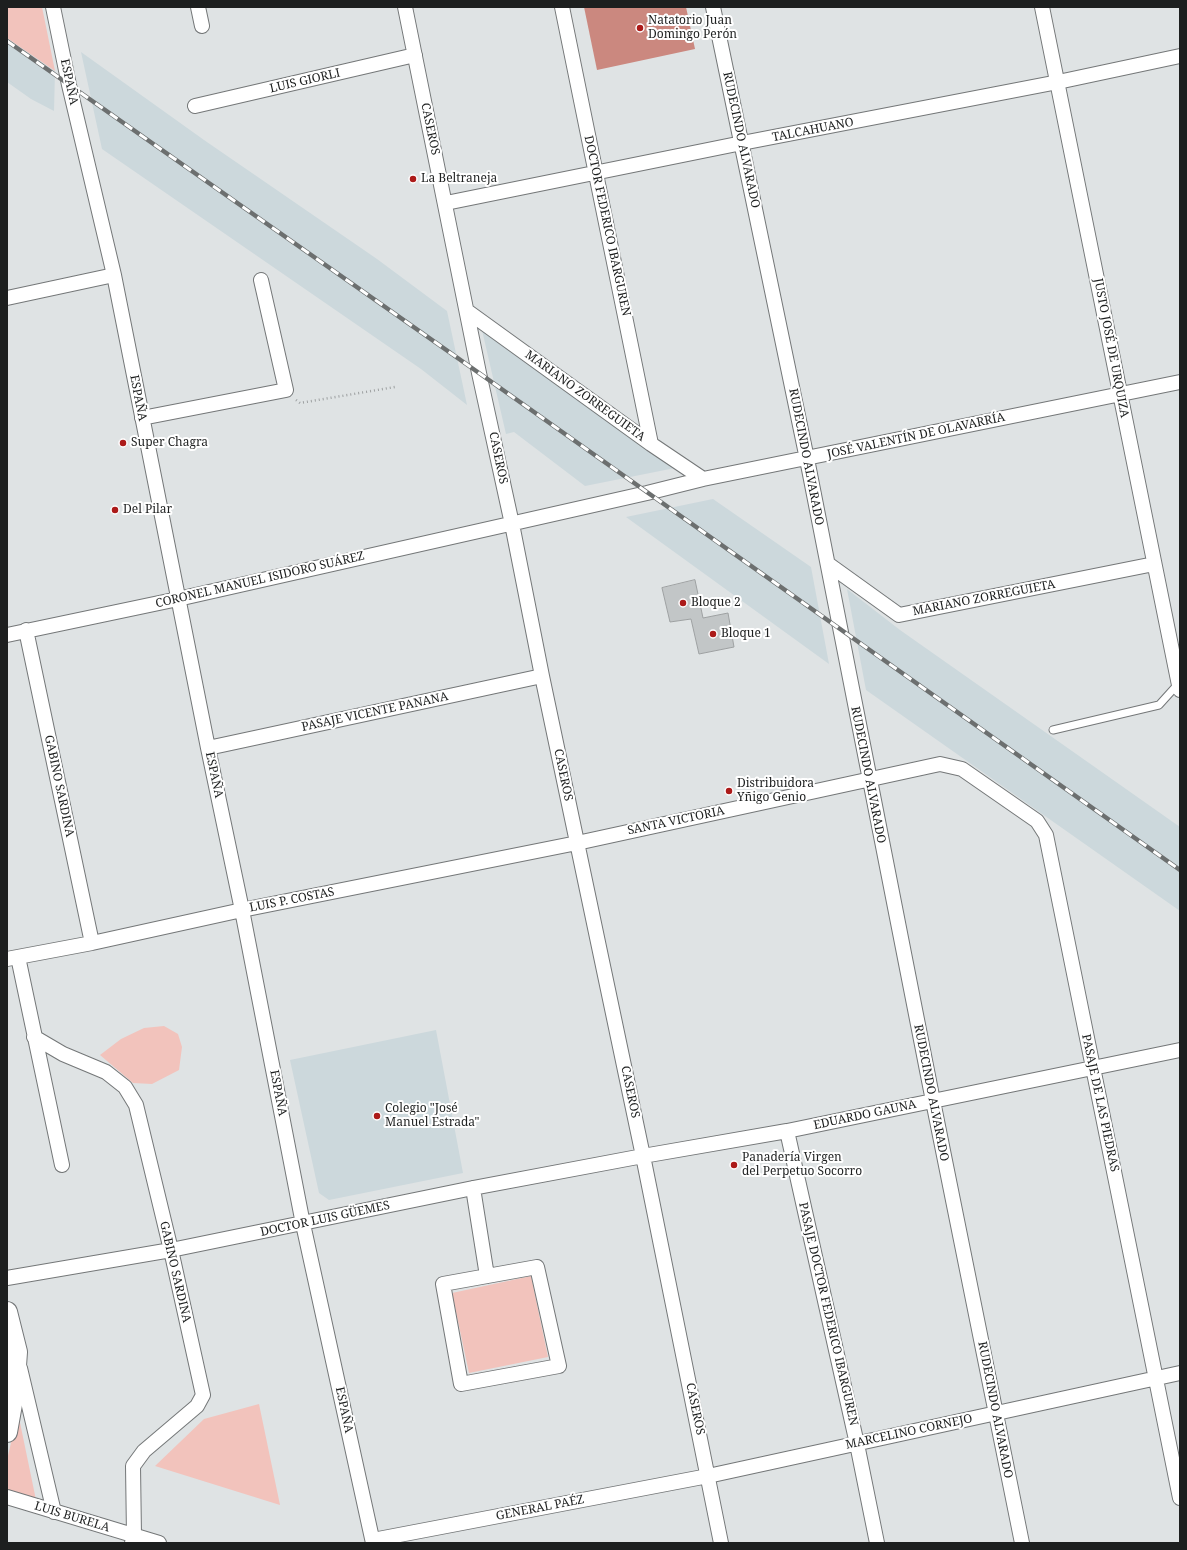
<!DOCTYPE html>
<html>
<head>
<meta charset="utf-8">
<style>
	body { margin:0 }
	#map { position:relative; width:1187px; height:1550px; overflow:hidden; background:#dfe3e4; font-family:"Noto Serif",serif }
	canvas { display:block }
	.frame { position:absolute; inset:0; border:8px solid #1d1f1f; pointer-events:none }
</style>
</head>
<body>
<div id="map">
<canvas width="1187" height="1550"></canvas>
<div class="frame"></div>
</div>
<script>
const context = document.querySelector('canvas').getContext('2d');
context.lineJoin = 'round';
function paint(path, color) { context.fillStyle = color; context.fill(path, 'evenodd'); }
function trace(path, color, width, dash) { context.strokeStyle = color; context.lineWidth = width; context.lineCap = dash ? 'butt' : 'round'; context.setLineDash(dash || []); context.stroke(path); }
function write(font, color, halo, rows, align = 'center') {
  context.font = font + ' "Noto Serif",serif'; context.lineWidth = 4; context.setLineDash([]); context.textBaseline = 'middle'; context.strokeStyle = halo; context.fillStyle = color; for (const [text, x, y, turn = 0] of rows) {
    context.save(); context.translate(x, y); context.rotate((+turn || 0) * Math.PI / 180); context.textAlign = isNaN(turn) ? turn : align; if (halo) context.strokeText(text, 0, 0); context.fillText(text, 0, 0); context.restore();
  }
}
const built = new Path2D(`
	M7,38L55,71L54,111L31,99L7,82Z
	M81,52L204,140L377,259L447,311L467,405L421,369L102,149Z
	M482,330L675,468L585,486L514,432L506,434Z
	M713,499L811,567L829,664L626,517Z
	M847,589L900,630L1180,827V911L866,690Z
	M436,1030L463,1173L329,1200L319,1193L290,1060Z`);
const green = new Path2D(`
	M7,7H42L55,71L7,38Z
	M164,1026L178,1034L182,1047L179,1070L152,1084L133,1083L100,1055L121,1039L144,1028Z
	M531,1276L548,1357L469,1373L452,1293Z
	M259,1404L280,1505L155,1466L204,1419Z
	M18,1413L36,1500L7,1492V1460Z`);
const water = new Path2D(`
	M584,7H686L695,49L597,70Z`);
const building = new Path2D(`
	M695,580L703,618L728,613L734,647L699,654L691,619L670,622L662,588Z`);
const path = new Path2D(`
	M296,400L300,403L395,387`);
const lane = new Path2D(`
	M1053,730L1159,705L1178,684`);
const street = new Path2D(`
	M53,7L69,85L114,275L208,748L242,910L303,1224L373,1543
	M198,7L202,26
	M405,7L479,373L512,524L542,676L643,1156L721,1543
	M562,7L651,444
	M713,7L807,459L933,1101L1022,1543
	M1042,7L1180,690
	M195,106L415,55
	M446,203L742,143L1058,82L1180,56
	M7,298L114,275
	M467,311L651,444L703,479
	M142,418L286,390L261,280
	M828,564L899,615L1154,564
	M26,630L92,943
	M7,635L178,599L647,493L703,479L1180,382
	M208,748L542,676
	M18,957L62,1165
	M7,959L92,943L242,910L577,843L940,764L962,769L1037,821L1046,835L1180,1498
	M34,1037L63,1054L106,1072L125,1087L136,1105L171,1250L203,1395L197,1406L144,1451L133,1466L134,1536L132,1543
	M787,1131L857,1444L877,1543
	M473,1188L487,1276
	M537,1267L559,1366L461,1384L443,1284Z
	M7,1278L171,1250L473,1188L643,1156L787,1131L1180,1050
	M20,1368L54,1512
	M7,1497L159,1543
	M373,1540L708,1476L1180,1373`);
const secondary = new Path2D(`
	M7,1312L17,1352L14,1393L7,1432`);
const rail = new Path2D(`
	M7,41L479,373L1180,870`);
const markers = [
	[640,28,4,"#ac1a19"],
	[413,179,4,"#ac1a19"],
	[123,443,4,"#ac1a19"],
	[115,510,4,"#ac1a19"],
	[683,603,4,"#ac1a19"],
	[713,634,4,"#ac1a19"],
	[729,791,4,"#ac1a19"],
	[377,1116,4,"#ac1a19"],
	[734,1165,4,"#ac1a19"]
];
const poiNames = [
	["Natatorio Juan",648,21],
	["Domingo Perón",648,35],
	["La Beltraneja",421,179],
	["Super Chagra",131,443],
	["Del Pilar",123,510],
	["Bloque 2",691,603],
	["Bloque 1",721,634],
	["Distribuidora",737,784],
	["Yñigo Genio",737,798],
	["Colegio \"José",385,1109],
	["Manuel Estrada\"",385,1123],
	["Panadería Virgen",742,1158],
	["del Perpetuo Socorro",742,1172]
];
const streetNames = [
	["LUIS GIORLI",305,81,-13],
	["ESPAÑA",69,82,78],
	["CASEROS",430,129,78],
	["TALCAHUANO",813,130,-11],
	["RUDECINDO ALVARADO",741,140,78],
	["DOCTOR FEDERICO IBARGUREN",607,226,78],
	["JUSTO JOSÉ DE URQUIZA",1111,348,79],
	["MARIANO ZORREGUIETA",585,396,36],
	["ESPAÑA",138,398,79],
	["JOSÉ VALENTÍN DE OLAVARRÍA",916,436,-12],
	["RUDECINDO ALVARADO",806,457,79],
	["CASEROS",498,458,78],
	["CORONEL MANUEL ISIDORO SUÁREZ",260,580,-13],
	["MARIANO ZORREGUIETA",984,598,-11],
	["PASAJE VICENTE PANANA",375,712,-12],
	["ESPAÑA",214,775,78],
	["CASEROS",563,775,78],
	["RUDECINDO ALVARADO",868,775,79],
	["GABINO SARDINA",59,786,78],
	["SANTA VICTORIA",676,821,-12],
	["LUIS P. COSTAS",292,900,-11],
	["CASEROS",630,1092,78],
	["ESPAÑA",278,1093,79],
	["RUDECINDO ALVARADO",931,1093,79],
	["PASAJE DE LAS PIEDRAS",1100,1103,78],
	["EDUARDO GAUNA",865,1115,-12],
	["DOCTOR LUIS GÜEMES",325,1219,-12],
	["GABINO SARDINA",175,1272,77],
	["PASAJE DOCTOR FEDERICO IBARGUREN",828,1314,77],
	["CASEROS",695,1409,78],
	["ESPAÑA",344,1410,78],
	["RUDECINDO ALVARADO",995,1410,79],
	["MARCELINO CORNEJO",909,1432,-12],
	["GENERAL PAÉZ",540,1508,-11],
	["LUIS BURELA",72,1517,17]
];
paint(built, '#ccd8dc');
paint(green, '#f2c3bc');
paint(water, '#cb887f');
paint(building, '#c2c6c7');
trace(building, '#9ea1a2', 1);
trace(lane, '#747778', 9);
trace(street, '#747778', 16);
trace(secondary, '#747778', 22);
trace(path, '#9da0a1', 2.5, [1, 3]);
trace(lane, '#fff', 7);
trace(street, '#fff', 14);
trace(secondary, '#fff', 20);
trace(rail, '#6c6f6f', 4.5);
trace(rail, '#fff', 3, [9]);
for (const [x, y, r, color] of markers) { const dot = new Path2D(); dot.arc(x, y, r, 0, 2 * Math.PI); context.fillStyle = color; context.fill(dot); trace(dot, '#fff', 1.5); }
write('12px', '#1d1f1f', '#fff', poiNames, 'left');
write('12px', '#1d1f1f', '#fff', streetNames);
</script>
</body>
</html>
